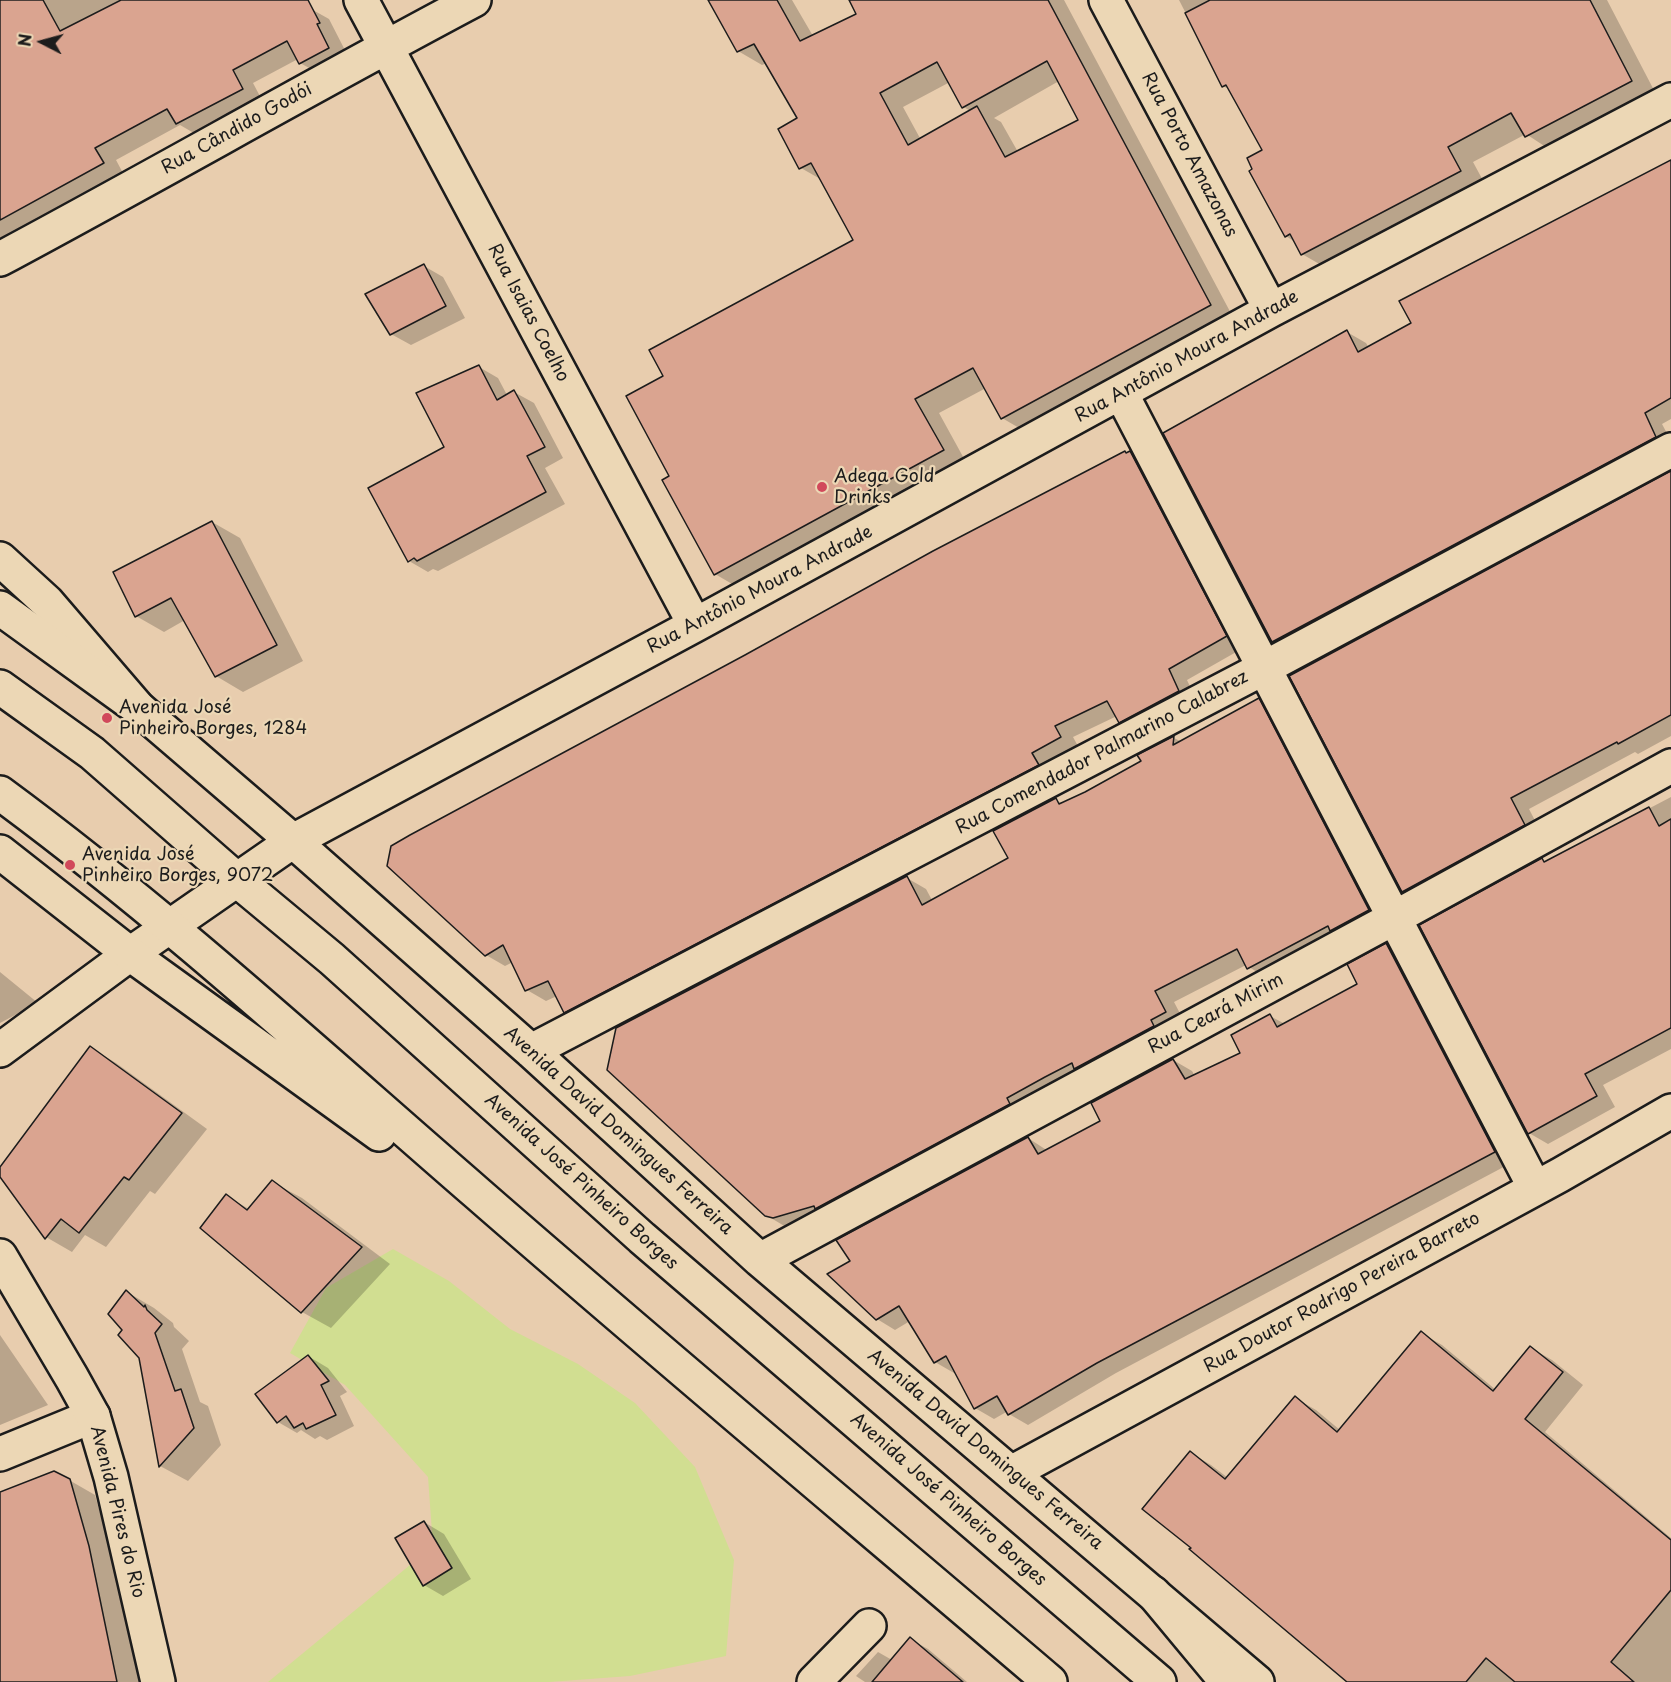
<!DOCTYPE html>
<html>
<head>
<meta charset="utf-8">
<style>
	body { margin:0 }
	#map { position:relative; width:1671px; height:1682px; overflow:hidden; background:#e8cdae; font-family:"Playpen Sans",sans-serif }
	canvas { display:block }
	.north { position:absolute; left:12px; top:12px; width:60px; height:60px; -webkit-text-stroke:4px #ecd7b5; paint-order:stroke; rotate:276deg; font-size:16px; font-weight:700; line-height:24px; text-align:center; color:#1c1c1c }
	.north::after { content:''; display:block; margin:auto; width:21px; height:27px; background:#1c1c1c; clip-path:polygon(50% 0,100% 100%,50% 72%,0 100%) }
</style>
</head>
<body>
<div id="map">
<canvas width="1671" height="1682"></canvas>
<div class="north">N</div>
</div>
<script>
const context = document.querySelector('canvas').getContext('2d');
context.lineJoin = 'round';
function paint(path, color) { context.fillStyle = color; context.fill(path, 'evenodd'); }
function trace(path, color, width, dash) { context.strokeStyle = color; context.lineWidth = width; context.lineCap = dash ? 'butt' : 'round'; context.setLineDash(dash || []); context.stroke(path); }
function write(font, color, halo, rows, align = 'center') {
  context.font = font + ' "Playpen Sans",sans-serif'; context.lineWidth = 4.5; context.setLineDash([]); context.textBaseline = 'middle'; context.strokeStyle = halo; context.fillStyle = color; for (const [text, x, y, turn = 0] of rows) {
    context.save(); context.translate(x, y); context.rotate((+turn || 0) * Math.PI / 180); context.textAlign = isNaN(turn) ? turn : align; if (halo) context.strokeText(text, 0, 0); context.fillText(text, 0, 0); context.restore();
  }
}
const green = new Path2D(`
	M393,1249L449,1281L510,1329L578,1364L635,1403L695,1467L734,1560L726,1656L630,1676L549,1682H268L433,1546L428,1477L345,1385L290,1353L326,1288Z`);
const shadow = new Path2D(`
	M0,0H295L329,19L350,60L322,75L300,63L298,59L253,83L263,102L199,136L180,125L116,160L124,175L0,244Z
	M709,0H792L813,36L858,14L850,0H1064L1234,319L1026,432L1002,418L986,388L939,413L967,464L739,588L715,574L672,476L665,376L855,241L822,180L801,168L780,130L800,119L767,63L762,65L738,51ZM1059,81L1080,121L1018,152L1001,122L994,118ZM950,82L964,107L970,111L921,140L903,107Z
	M1179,0H1607L1657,96L1552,151L1526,134L1473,162L1486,186L1328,269L1302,254L1295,242L1286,236L1264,151L1232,91L1223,86Z
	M1671,162V419L1662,424L1671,441L1292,652L1273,641L1347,332L1366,343L1369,348L1413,324Z
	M424,266L443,277L465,318L411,345L391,334Z
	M479,367L498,378L507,395L514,392L534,403L563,458L545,468L565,504L438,571L433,569L428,572L409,561L446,447Z
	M1130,453L1149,464L1245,647L1187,680L1197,702L1139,732L1120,721L1117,716L1073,737L1079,748L584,1023L565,1012L557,996L546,1001L527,990L513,962L505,966L486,955Z
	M1671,473V736L1638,754L1635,752L1529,809L1543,836L1422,902L1403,891Z
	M212,522L240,538L303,661L243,692L216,676L185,620L164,632L136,616Z
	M1259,700L1278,711L1388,921L1268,979L1246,965L1174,1002L1185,1023L793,1228L786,1227L766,1215L907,878L926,889L933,902L1011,858L1056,800L1063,804L1143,762L1139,756L1174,738L1182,742Z
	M1671,797V1049L1603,1085L1615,1107L1548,1144L1529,1133L1542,860L1547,862Z
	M1386,945L1405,956L1513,1162L1116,1373L1028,1425L1009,1414L1008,1411L994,1419L975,1408L956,1372L954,1373L935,1362L910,1321L895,1330L877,1319L852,1261L1028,1138L1048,1151L1102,1121L1173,1060L1192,1071L1195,1076L1242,1054L1270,1016L1285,1024L1359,985Z
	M0,972L38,1003L0,1023Z
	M91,1048L116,1063L207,1129L155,1194L150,1191L106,1247L85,1235L72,1252L46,1237L0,1174V1169Z
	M272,1182L302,1198L390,1264L331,1328L302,1312L226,1196L249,1209Z
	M127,1292L154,1308L173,1323L174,1327L189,1341L182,1349L200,1402L208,1406L221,1445L188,1481L160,1466L141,1358L124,1330Z
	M1421,1333L1442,1345L1496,1390L1531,1348L1552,1360L1583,1385L1545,1432L1671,1538V1682H1349L1191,1453L1211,1465L1228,1478L1295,1398L1316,1410L1340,1430Z
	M0,1335L48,1405L0,1425Z
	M308,1356L328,1368L347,1392L340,1396L354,1426L327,1440L320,1436L315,1439L301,1430L297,1433L278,1422Z
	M69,1480L95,1495L114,1562L139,1682H0V1494Z
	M424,1522L444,1534L471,1579L443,1596L424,1585Z
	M910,1639L928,1649L967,1682H865L856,1676L878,1652L892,1660Z`);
const building = new Path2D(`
	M0,0H43L60,31L121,0H308L320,23L317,24L329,48L299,64L287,41L233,70L243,89L176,124L167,109L95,148L104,163L0,220Z
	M708,0H777L800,41L856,14L849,0H1048L1211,305L1001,419L973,368L915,399L944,450L714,575L662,480L669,476L626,396L663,376L649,350L853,240L811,163L799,169L778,129L797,118L754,44L737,52ZM1047,61L1078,120L1005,157L977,106L908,145L880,93L937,62L962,108Z
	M1210,0H1590L1632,81L1525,137L1511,113L1448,147L1461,171L1301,255L1290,234L1285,237L1249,171L1252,169L1247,158L1262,150L1226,85L1222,87L1185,13Z
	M1671,160V398L1645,413L1656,437L1272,642L1163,433L1347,330L1358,352L1411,323L1399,301Z
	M424,264L446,306L390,335L365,294Z
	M479,365L497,400L514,390L545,447L527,456L546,492L417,561L414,558L408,562L368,488L444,447L416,393Z
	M1125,451L1126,453L1130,451L1227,636L1169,669L1179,691L1119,723L1107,701L1055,726L1061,737L1032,753L1039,765L564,1013L548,981L525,991L503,945L485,956L387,866L391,846L410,835L745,655L933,551Z
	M1671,471V715L1618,744L1617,742L1511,798L1525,825L1402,892L1289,676Z
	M212,521L277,645L215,677L171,598L135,617L113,572Z
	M1259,698L1369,910L1330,931L1328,926L1247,969L1237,949L1155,991L1166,1012L1151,1020L1154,1026L1074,1069L1072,1063L1045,1077L1007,1098L1010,1104L815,1209L814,1206L773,1218L765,1216L607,1070L616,1028L907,876L922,905L1008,858L993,831L1056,798L1059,804L1085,792L1141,761L1137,755L1174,736L1173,745Z
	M1649,807L1659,826L1671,819V1028L1585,1074L1597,1096L1528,1134L1419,925L1542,858L1544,862Z
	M1386,943L1495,1152L1097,1363L1008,1415L997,1396L974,1409L946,1356L934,1363L899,1306L876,1320L827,1274L850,1261L836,1240L1028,1137L1038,1154L1100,1121L1091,1103L1173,1059L1185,1079L1240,1053L1231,1035L1270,1014L1277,1027L1357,984L1347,964Z
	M90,1046L182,1113L129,1180L124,1177L79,1233L61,1219L45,1239L0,1177V1167Z
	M272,1180L362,1247L301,1313L200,1228L226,1194L247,1210Z
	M126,1290L144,1307L145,1305L147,1310L162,1324L155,1333L175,1391L181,1389L194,1428L159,1467L139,1358L118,1335L122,1330L108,1314Z
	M1421,1331L1493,1391L1530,1346L1563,1372L1525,1419L1671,1540V1590L1611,1662L1634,1682H1515L1486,1658L1466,1682H1347L1189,1549L1191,1548L1142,1509L1190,1451L1225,1479L1295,1396L1337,1432Z
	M308,1355L329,1381L321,1385L336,1415L306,1429L303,1423L294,1428L286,1416L277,1423L255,1394Z
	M54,1471L70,1479L89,1546L117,1682H0V1492Z
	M424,1521L452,1568L423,1586L395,1538Z
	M910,1637L963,1682H872Z`);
const minor = new Path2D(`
	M361,0L695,625
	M1106,0L1271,310
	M0,259C159,174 315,84 474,0
	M1121,393L1535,1188
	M0,559L47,602L138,708L293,841L531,1051L760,1260L1257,1682
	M0,1050L130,954L293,841L695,625L1271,310L1671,100
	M531,1051L1264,668L1671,450
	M760,1260L1394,918L1671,766
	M0,1454L93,1416
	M1011,1473L1560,1175L1671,1111
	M814,1682L869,1626`);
const major = new Path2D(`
	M0,608L138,708
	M0,687L92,753L237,880L332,959L642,1238L1159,1682
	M0,793C167,916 320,1057 477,1193C666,1358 859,1519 1050,1682
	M0,852L130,954L379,1134
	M0,1256L72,1378L93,1416L111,1477L158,1682
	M1153,1593L1227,1682`);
const markers = [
	[822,487,6,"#d1495b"],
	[107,718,6,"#d1495b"],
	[70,865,6,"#d1495b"]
];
const streetNames = [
	["Rua Cândido Godói",237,129,-29],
	["Rua Porto Amazonas",1189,155,62],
	["Rua Isaias Coelho",528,313,62],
	["Rua Antônio Moura Andrade",1187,357,-29],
	["Rua Antônio Moura Andrade",760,590,-28],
	["Rua Comendador Palmarino Calabrez",1102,753,-28],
	["Rua Ceará Mirim",1216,1014,-28],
	["Avenida David Domingues Ferreira",618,1131,42],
	["Avenida José Pinheiro Borges",581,1182,42],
	["Rua Doutor Rodrigo Pereira Barreto",1342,1293,-29],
	["Avenida David Domingues Ferreira",985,1450,40],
	["Avenida José Pinheiro Borges",948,1500,41],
	["Avenida Pires do Rio",117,1512,76]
];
const poiNames = [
	["Adega Gold",834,477],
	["Drinks",834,498],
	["Avenida José",119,708],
	["Pinheiro Borges, 1284",119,729],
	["Avenida José",82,855],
	["Pinheiro Borges, 9072",82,876]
];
paint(green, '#d1de91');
paint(shadow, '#0003');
paint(building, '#daa490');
trace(building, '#1c1c1c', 1.5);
trace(minor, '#1c1c1c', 38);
trace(major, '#1c1c1c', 38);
trace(minor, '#ecd7b5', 33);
trace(major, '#ecd7b5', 33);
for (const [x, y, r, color] of markers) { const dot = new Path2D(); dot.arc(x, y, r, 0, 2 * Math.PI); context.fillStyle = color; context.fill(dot); trace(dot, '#ecd7b5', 2); }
write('18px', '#1c1c1c', '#ecd7b5', streetNames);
write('18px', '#1c1c1c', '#ecd7b5', poiNames, 'left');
</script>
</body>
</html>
